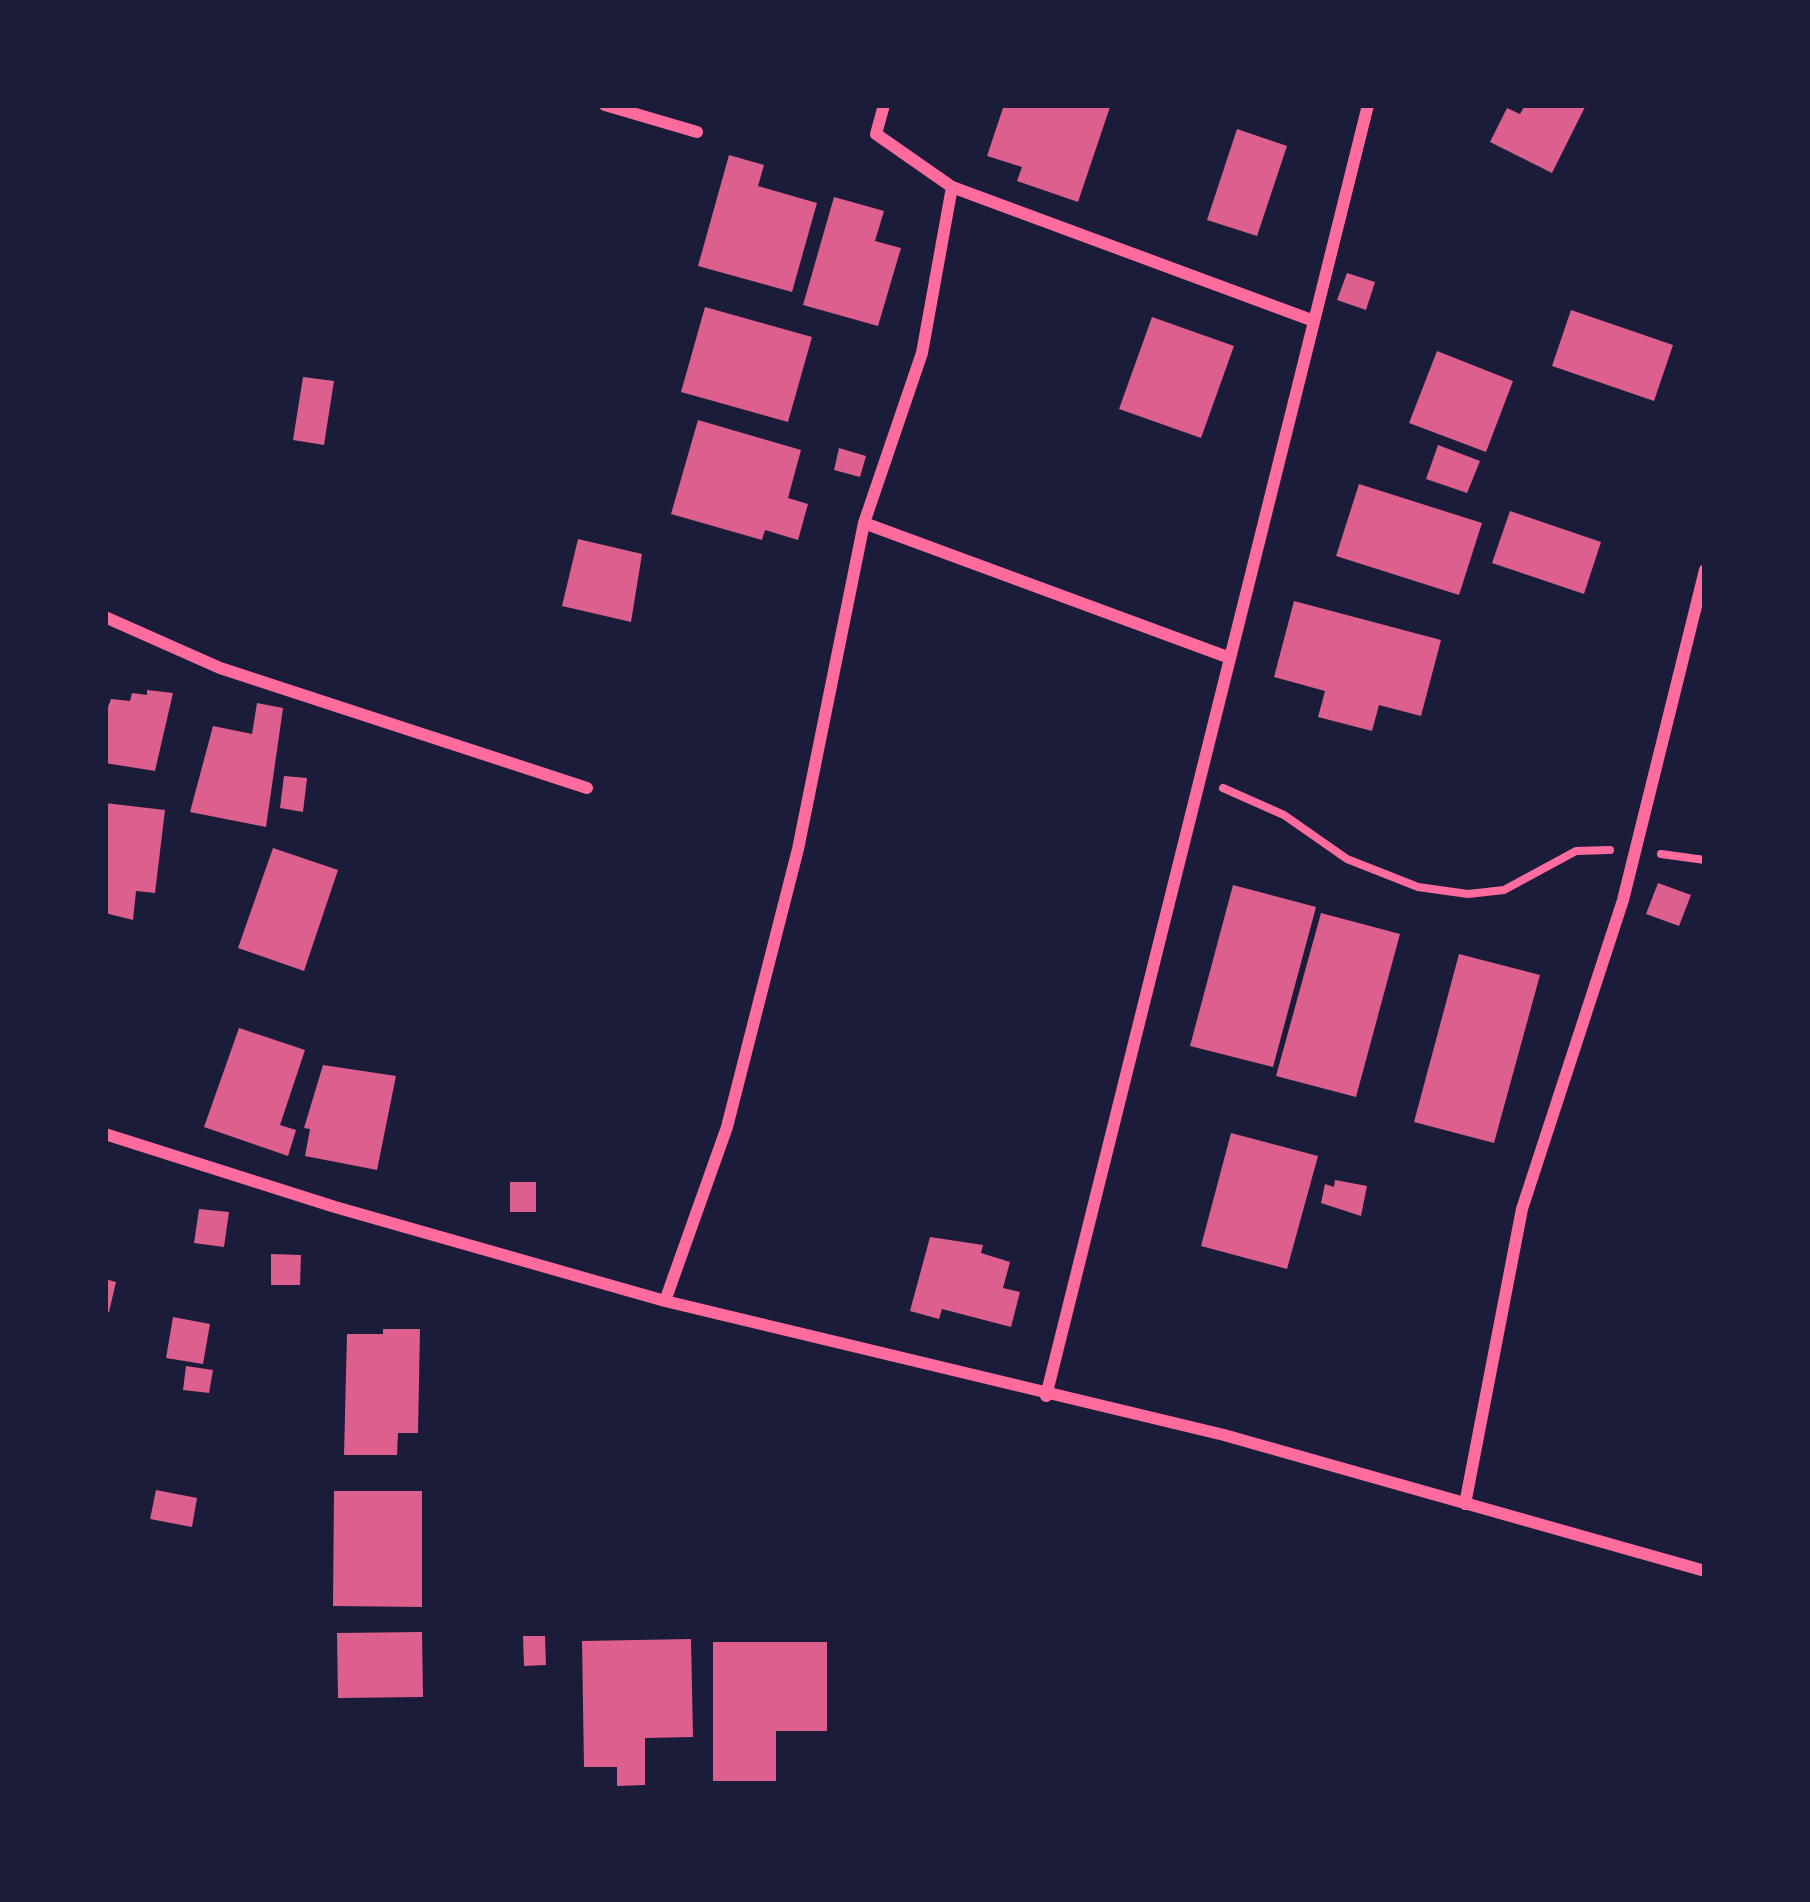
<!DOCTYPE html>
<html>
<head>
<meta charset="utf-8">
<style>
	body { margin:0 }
	#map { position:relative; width:1810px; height:1902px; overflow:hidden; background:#1b1b3a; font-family:"Noto Sans",sans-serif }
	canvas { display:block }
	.frame { position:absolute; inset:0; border:108px solid #1b1b3a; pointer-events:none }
</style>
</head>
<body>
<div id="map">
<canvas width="1810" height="1902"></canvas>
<div class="frame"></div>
</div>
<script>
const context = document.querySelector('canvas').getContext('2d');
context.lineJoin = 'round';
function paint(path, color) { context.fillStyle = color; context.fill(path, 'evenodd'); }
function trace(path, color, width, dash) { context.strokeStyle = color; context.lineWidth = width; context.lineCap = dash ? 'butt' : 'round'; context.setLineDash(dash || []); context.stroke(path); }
const building = new Path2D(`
	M1004,105L1110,107L1078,202L1017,181L1022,167L987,156Z
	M1525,105H1586L1552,173L1490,142L1507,108L1520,114Z
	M1237,129L1287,146L1257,236L1207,220Z
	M729,155L764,165L758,186L817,203L792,292L698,266Z
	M834,197L884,211L875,241L901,248L878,326L803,305Z
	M1347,273L1375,282L1366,310L1337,300Z
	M705,307L812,337L788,422L681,392Z
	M1571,310L1673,345L1654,401L1552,366Z
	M1152,317L1234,346L1201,438L1119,409Z
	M1437,351L1513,381L1486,452L1409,423Z
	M303,377L334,381L324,445L293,440Z
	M698,420L801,450L788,498L808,504L798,540L765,530L762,540L671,514Z
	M1438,445L1480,461L1467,493L1426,479Z
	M839,448L866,456L860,477L834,470Z
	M1359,484L1482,523L1459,595L1336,556Z
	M1510,511L1601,542L1584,594L1492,563Z
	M578,539L642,554L631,622L562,606Z
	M1294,601L1441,640L1421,716L1379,705L1372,731L1318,717L1325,691L1274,677Z
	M147,690L173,693L155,771L105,763V715L111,699L130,701L132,693L147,695Z
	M257,703L283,708L266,827L190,812L213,726L252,734Z
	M284,776L307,778L303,812L280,808Z
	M105,803L165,810L155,893L136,891L133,920L105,913Z
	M273,848L338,870L304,971L238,948Z
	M1658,883L1691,895L1679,926L1646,914Z
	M1233,885L1316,907L1273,1067L1190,1046Z
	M1321,913L1400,934L1356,1097L1276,1076Z
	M1459,954L1540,975L1494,1143L1414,1122Z
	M239,1028L305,1050L280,1125L296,1130L288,1156L204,1127Z
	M323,1065L396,1076L377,1170L305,1156L310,1129L304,1128Z
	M1231,1133L1318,1156L1287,1269L1201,1246Z
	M1335,1180L1367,1186L1361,1216L1321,1203L1325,1184L1334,1187Z
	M510,1182H536V1212H510Z
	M199,1209L229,1212L224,1247L194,1243Z
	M930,1237L983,1245L981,1253L1010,1262L1003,1288L1020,1292L1011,1327L942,1309L939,1319L910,1311Z
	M271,1254L301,1255L300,1285H271Z
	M105,1279L116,1282L109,1312L105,1311Z
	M173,1317L210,1324L203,1364L166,1358Z
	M383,1329H420L418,1433H398L397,1455H344L347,1334H383Z
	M186,1366L213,1370L209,1393L183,1390Z
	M156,1490L197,1498L192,1527L150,1519Z
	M334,1491H422V1607L333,1606Z
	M422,1632L423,1697L338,1698L337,1633Z
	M523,1636H545L546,1665L524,1666Z
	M691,1639L693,1737L645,1738V1785L617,1786V1767H584L582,1641Z
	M713,1642H827V1731H776V1781H713Z`);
const path = new Path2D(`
	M1223,788L1284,815L1347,859L1418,887L1468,894L1504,890L1576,851L1610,850
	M1661,854L1705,860`);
const minor = new Path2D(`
	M605,105L697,132
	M952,187L1314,321
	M864,523L1230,658
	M105,617L220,668L587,788
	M105,1134L335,1207L665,1301L1224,1435L1705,1571
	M665,1301L727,1127L798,849L864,523L922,353L952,187L876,134L884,105
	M1046,1396L1368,105
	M1465,1504L1522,1209L1623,900L1705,570`);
paint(building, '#dd5f8e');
trace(path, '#ff6b9d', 8);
trace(minor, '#ff6b9d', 12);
</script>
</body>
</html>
